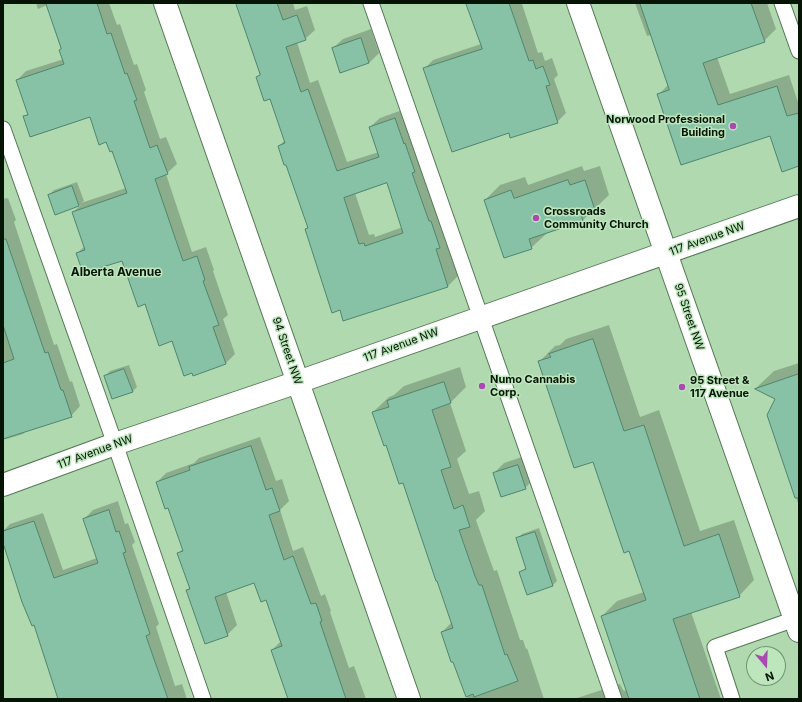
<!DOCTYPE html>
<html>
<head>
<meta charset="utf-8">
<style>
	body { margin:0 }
	#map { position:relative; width:802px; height:702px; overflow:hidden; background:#b0d9af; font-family:Inter,sans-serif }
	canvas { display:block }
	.frame { position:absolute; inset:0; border:4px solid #061406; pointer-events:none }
	.north { position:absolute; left:746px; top:646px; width:40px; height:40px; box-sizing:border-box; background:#bde6bc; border:1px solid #749273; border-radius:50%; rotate:161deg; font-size:11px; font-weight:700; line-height:16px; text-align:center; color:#061406 }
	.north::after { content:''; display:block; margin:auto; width:14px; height:18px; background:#a949b1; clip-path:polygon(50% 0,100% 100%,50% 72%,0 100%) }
</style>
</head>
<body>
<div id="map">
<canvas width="802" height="702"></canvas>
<div class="frame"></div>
<div class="north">N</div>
</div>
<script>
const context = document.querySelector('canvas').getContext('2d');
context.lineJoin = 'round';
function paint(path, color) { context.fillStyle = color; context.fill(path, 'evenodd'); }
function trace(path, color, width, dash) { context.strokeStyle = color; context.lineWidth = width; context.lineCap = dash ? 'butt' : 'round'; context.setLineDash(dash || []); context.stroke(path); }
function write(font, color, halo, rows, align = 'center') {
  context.font = font + ' Inter,sans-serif'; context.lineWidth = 3; context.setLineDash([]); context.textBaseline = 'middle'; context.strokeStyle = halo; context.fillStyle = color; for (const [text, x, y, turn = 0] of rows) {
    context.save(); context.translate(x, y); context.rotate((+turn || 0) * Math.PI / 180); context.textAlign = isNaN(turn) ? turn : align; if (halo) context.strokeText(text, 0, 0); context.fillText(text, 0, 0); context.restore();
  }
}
const shadow = new Path2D(`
	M36,3H109L117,25L120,24L134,65L137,64L146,90L144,92L160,139L166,137L177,164L166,174L192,252L206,247L214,270L213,271L228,315L223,319L235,354L226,363L172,340L146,303L123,259L77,253L85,246L73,212L81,205L55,214L49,195L54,190L77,182L84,201L81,203L126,188L113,150L90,116L24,117L28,113L17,80L26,71L64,59L62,48L47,5L38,9Z
	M237,3H293L295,10L307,6L315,30L305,39L297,42L310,83L318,80L347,162L379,152L370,127L380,118L405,109L450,237L446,241L458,276L448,286L344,320L306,230L308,227L286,164L279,146L285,140L271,97L257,77L261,73ZM388,182L403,227L375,237L374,234L369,235L355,193Z
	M467,3H523L522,4L538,53L542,52L545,61L552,58L558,75L554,79L566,113L557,122L509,132L424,69L433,60L481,44Z
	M635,3H767L776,29L764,41L717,57L730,94L789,75L799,105V165L770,134L658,95L668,85L651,35L647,36Z
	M371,29L379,53L369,63L333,48L343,39Z
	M582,166L584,171L600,166L609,195L583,220L545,232L546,234L531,248L485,200L500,185L525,177L528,185Z
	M8,198L16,220L14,222L54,345L57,344L70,382L72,381L80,406L71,416L26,430L23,434L3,440V199Z
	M609,325L640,417L659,410L700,531L734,520L754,580L739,596L691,612L721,699H574L620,684L623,690L625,691L627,689L602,616L617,601L644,592L630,550L593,461L539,362L555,346L560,345L566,339Z
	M799,363V506L768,415L776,398L756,388L774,371Z
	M129,365L137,387L132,392L105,376L110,371Z
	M460,367L466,387L450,403L466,451L457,459L469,494L479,491L485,511L476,520L490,560L494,571L497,570L520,640H523L526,649L527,648L544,699H468L442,632L452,622L403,482L373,412L389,397L394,395L404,386Z
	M260,437L276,481L282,479L289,501L280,510L293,551L303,547L321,596L325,594L331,611L330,612L349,668L354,666L366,699H288L272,650L281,641L267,599L255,582L226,592L237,625L227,635L187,590L190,587L178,553L183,549L169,507L157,482L166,473L194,463L199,458Z
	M528,455L535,478L525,488L494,473L504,463Z
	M118,501L125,524L128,523L135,542L132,545L159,624L156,627L175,686L182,684L187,699H59L35,624L3,540V531L10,524L43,513L63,570L97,558L84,519L93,510Z
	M539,528L557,581L553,585L520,572L527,567L517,539L522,534Z`);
const building = new Path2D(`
	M46,3H97L107,34L111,33L125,74L127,73L137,100L134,101L150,148L157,145L168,174L155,179L183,261L197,256L205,280L203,281L219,325L213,327L226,364L193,376L192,373L184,376L172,341L159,346L145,304L138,307L122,261L83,273L76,253L85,250L72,212L127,193L112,151L110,152L106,142L99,145L90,117L30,137L23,116L28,115L16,80L64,64L59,50L61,49Z
	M236,3H277L283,20L297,15L306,40L286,47L301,92L308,89L337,171L379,157L369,127L395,118L404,144L405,143L415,172L412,173L429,221H431L440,248L436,249L448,287L343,321L340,310L332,313L305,229L308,228L286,165H284L278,146L285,143L270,99L264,101L256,77L260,75ZM387,183L403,233L365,246L364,243L359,244L344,198Z
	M466,3H509L529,61L533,60L536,69L543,66L550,85L546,86L558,123L510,138L509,133L452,152L423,68L482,49Z
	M640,3H751L765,42L703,63L718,105L777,86L787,116L799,113V166L782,172L770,136L681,165L657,94L669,90Z
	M361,38L369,63L340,73L332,48Z
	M568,180L570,185L585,180L595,210L581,214L583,221L529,239L532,249L504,258L484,200L511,190L514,198Z
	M72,186L79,206L55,215L48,195Z
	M3,239H6L45,353L48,352L61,390H63L72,417L3,439V363L14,359L3,325Z
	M593,339L624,431L644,425L684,546L719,534L740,597L673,619L700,699H629L601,616L646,600L629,551L624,553L593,462L574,468L538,361L551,357L549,354Z
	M124,369L133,392L112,399L104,376Z
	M799,374V498H795L767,415L775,399L755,389Z
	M444,382L451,403L432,410L451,467L441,470L454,509L463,505L470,527L459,530L475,576L479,585H482L505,655L507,654L518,681L474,697L473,694L466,697L453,662H451L441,632L453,628L437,581H436L403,483L399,484L386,445L384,446L372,412L389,407L387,401Z
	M251,446L266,490L272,488L280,511L269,515L284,560L293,556L311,604L316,603L322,621L320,622L346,699H288L271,650L282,646L266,600L261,602L254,583L215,597L228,636L205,644L186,590L190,589L177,553L183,551L168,508L165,509L156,482L190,470L189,467Z
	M518,465L526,489L501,497L493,473Z
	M109,510L116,532L119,531L126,552L123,553L150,634L146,636L168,699H58L34,625L32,626L22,602L3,543V531L34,521L54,578L98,563L83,519Z
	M535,532L553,586L527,595L519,572L526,569L516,538Z`);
const lane = new Path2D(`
	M371,3L614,699
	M782,3L799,51
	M3,129L115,444L203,699
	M732,699L715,647L795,619`);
const street = new Path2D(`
	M165,3L409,699
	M3,485L115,444L298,382L799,206`);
const secondary = new Path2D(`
	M578,3L799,631`);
const markers = [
	[733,126,4,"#a949b1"],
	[536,218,4,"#a949b1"],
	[482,386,4,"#a949b1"],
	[682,387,4,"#a949b1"]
];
const poiNames = [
	["Norwood Professional",725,120,"right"],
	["Building",725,133,"right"],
	["Crossroads",544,212],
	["Community Church",544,225],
	["Numo Cannabis",490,380],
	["Corp.",490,393],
	["95 Street &",690,381],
	["117 Avenue",690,394]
];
const streetNames = [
	["117 Avenue NW",707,239,-20],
	["95 Street NW",689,317,71],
	["117 Avenue NW",401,345,-20],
	["94 Street NW",287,351,71],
	["117 Avenue NW",95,452,-20]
];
const neighbourhoodNames = [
	["Alberta Avenue",116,272]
];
paint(shadow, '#0003');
paint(building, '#87c1a6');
trace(building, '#4e866d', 1);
trace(lane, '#547954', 17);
trace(street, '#547954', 24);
trace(secondary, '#547954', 24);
trace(lane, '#fff', 15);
trace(street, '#fff', 22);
trace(secondary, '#fff', 22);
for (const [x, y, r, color] of markers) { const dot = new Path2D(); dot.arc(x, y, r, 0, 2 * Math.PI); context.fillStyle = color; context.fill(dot); trace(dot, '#bde6bc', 1.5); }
write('bold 11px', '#061406', '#bde6bc', poiNames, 'left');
write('11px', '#061406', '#bde6bc', streetNames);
write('bold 12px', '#061406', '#bde6bc', neighbourhoodNames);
</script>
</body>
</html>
